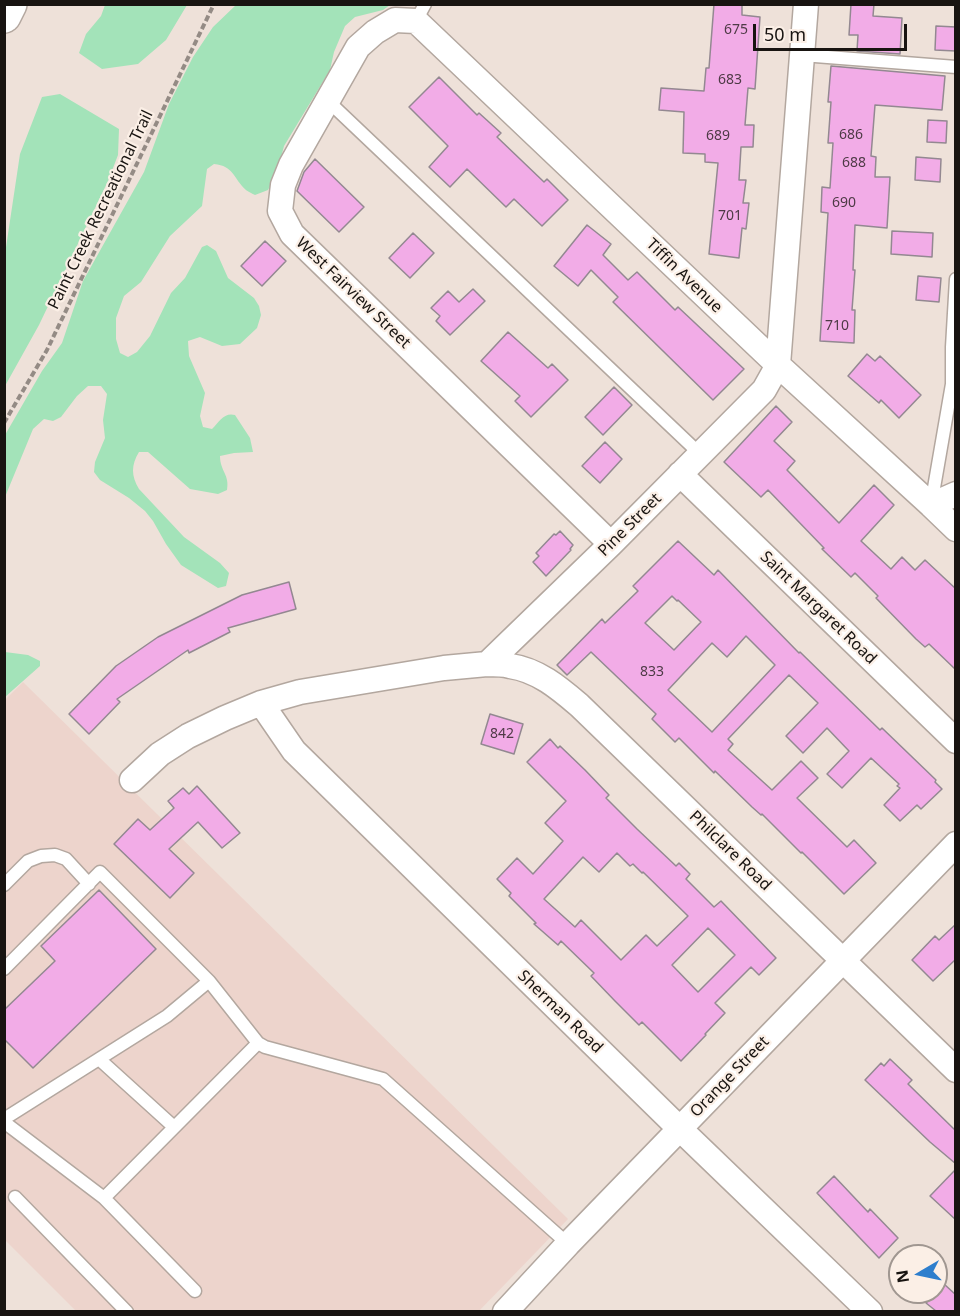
<!DOCTYPE html>
<html>
<head>
<meta charset="utf-8">
<style>
	body { margin:0 }
	#map { position:relative; width:960px; height:1316px; overflow:hidden; background:#eee1d9; font-family:"Noto Sans",sans-serif }
	canvas { display:block }
	.frame { position:absolute; inset:0; border:6px solid #181411; pointer-events:none }
	.north { position:absolute; left:888px; top:1244px; width:60px; height:60px; box-sizing:border-box; background:#fbefe6; border:2px solid #a09791; border-radius:50%; rotate:261deg; font-size:16px; font-weight:700; line-height:24px; text-align:center; color:#181411 }
	.north::after { content:''; display:block; margin:auto; width:21px; height:27px; background:#2d7ecd; clip-path:polygon(50% 0,100% 100%,50% 72%,0 100%) }
	.scale { position:absolute; left:753px; top:24px; width:154px; height:27px; box-sizing:border-box; border:3px solid #181411; border-top:0; padding-left:8px; font-size:18px; line-height:21px; white-space:nowrap; color:#181411; -webkit-text-stroke:4px #fbefe6; paint-order:stroke }
</style>
</head>
<body>
<div id="map">
<canvas width="960" height="1316"></canvas>
<div class="frame"></div>
<div class="north">N</div>
<div class="scale">50 m</div>
</div>
<script>
const context = document.querySelector('canvas').getContext('2d');
context.lineJoin = 'round';
function paint(path, color) { context.fillStyle = color; context.fill(path, 'evenodd'); }
function trace(path, color, width, dash) { context.strokeStyle = color; context.lineWidth = width; context.lineCap = dash ? 'butt' : 'round'; context.setLineDash(dash || []); context.stroke(path); }
function write(font, color, halo, rows, align = 'center') {
  context.font = font + ' "Noto Sans",sans-serif'; context.lineWidth = 4.5; context.setLineDash([]); context.textBaseline = 'middle'; context.strokeStyle = halo; context.fillStyle = color; for (const [text, x, y, turn = 0] of rows) {
    context.save(); context.translate(x, y); context.rotate((+turn || 0) * Math.PI / 180); context.textAlign = isNaN(turn) ? turn : align; if (halo) context.strokeText(text, 0, 0); context.fillText(text, 0, 0); context.restore();
  }
}
const industrial = new Path2D(`
	M23,682L568,1219L479,1311H76L5,1240L4,701Z`);
const green = new Path2D(`
	M105,5V4L187,5L166,40L138,64L102,69L79,53L86,34L101,16Z
	M236,5H390L383,10L355,17L345,26L334,52L330,70L284,146L277,173L268,190L255,195C253,194 247,191 246,190C233,178 234,166 214,164L207,169L202,206L170,236L141,282L124,296L116,318V339L120,353L128,357L137,352L150,336L171,293L185,278L202,247L207,245L216,251L228,278L254,298L259,306L261,315L257,328L240,344L222,346L200,337L188,341L189,356L205,393L200,416L203,427L212,429C219,422 224,412 235,415L250,438L253,452L234,453L220,456C220,471 230,475 227,490L218,494L190,489L148,452H139C131,465 131,476 139,489L184,537L220,563L229,573L226,586L218,588L181,565L166,544L153,521L145,511L129,498L100,480L94,472L95,462L105,438L103,420L107,394L101,386H88L77,396L61,417L53,421L44,419L33,429L5,497V435L42,371L62,343L83,281L144,172L169,104L193,57L213,27Z
	M60,94L119,129L118,155L108,181L39,325L5,386V254L20,154L42,97Z
	M5,652L28,655L40,661V666L5,697Z`);
const building = new Path2D(`
	M714,4H742V15L760,17L755,89L748,88L745,125H754L753,147H741L739,180H746L743,203H749L746,229L742,228L739,258L709,254L718,163L705,162V154L683,153L684,112L659,110L661,88L704,91L706,68H709Z
	M851,4H874L873,16L902,18L900,54L857,51L858,35H849Z
	M936,26L956,27V51L935,50Z
	M831,66L945,76L942,110L875,105L871,156L876,157L875,177H890L887,228L855,225L853,270H855L852,310H855L854,343L820,341L828,213L821,212L822,187L830,188L833,143H828L831,102H828Z
	M439,77L477,115L479,113L501,133L497,137L544,182L547,179L568,200L542,226L514,199L506,207L467,169L450,187L429,167L448,146L409,107Z
	M928,120L947,121L946,143L927,142Z
	M916,157L941,159L940,182L915,180Z
	M315,159L364,207L339,232L297,191L304,172Z
	M587,225L611,244L603,255L628,280L637,272L675,310L678,307L744,369L713,400L613,302L618,297L591,270L578,286L554,266Z
	M892,231L933,233L932,257L891,254Z
	M413,233L434,253L410,278L389,258Z
	M265,241L286,261L262,286L241,266Z
	M918,276L941,278L939,302L916,300Z
	M473,289L485,301L450,335L436,321L440,316L431,308L448,291L459,302Z
	M508,332L548,368L552,364L568,380L531,417L515,401L520,396L481,361Z
	M867,354L875,361L880,356L921,395L899,418L881,400L879,403L848,376Z
	M614,387L632,405L603,435L585,417Z
	M776,406L792,422L774,441L795,461L787,470L839,523L874,485L894,505L861,541L891,569L902,557L915,570L925,560L956,589V670L929,644L925,647L916,639L876,598L878,596L855,573L851,577L822,549L824,548L768,490L761,497L724,462Z
	M605,442L622,459L600,483L582,466Z
	M560,531L573,545L570,549L571,550L546,576L533,562L539,556L536,553L554,534L556,535Z
	M678,541L714,575L718,570L799,653L800,652L880,730L882,728L936,780L935,782L942,789L921,809L917,805L900,821L884,805L900,788L897,786L899,784L871,758L842,788L827,774L849,751L827,728L803,753L786,736L818,703L789,675L728,739L733,744L728,750L772,790L801,761L818,778L797,798L847,847L854,840L876,863L844,894L802,852L801,853L762,814L761,815L752,807L715,771L714,773L679,738L675,742L652,719L656,714L591,652L567,675L557,665L602,619L605,623L638,591L633,586ZM672,596L677,601L678,600L701,622L674,650L645,623ZM746,636L775,665L712,732L668,690L712,643L727,657Z
	M289,582L296,609L228,628L230,632L189,653L188,650L117,699L120,702L89,734L69,714L116,666L158,637L242,595Z
	M490,714L523,724L514,754L481,744Z
	M550,739L558,748L560,746L585,770L609,795L606,798L637,829L676,866L679,863L690,874L686,879L714,907L721,901L776,958L759,975L751,967L715,1003L725,1013L705,1034L706,1035L681,1061L642,1022L639,1025L615,1001L591,976L594,973L561,941L558,945L534,924L536,923L509,896L511,893L497,879L517,858L533,874L563,841L545,823L566,801L527,762ZM617,853L630,866L633,864L642,873L643,872L688,916L657,946L646,935L621,960L581,920L575,927L544,899L583,857L599,872ZM708,928L735,955L698,992L672,965Z
	M197,786L240,833L222,848L198,822L169,849L194,873L170,898L114,844L138,819L150,830L174,808L168,801L183,788L189,794Z
	M99,890L156,949L33,1068L4,1039V1010L55,961L41,946Z
	M956,924V959L933,981L912,960L935,936L939,940Z
	M890,1059L912,1080L908,1084L956,1131V1164L930,1142L865,1080L881,1063L884,1066Z
	M956,1169V1220L930,1196Z
	M834,1176L868,1212L870,1209L898,1238L879,1258L817,1193Z
	M944,1284L956,1295V1311H936L926,1303Z`);
const path = new Path2D(`
	M4,423L47,350L214,4`);
const service = new Path2D(`
	M416,21L425,4
	M802,55L956,67
	M328,101L700,454
	M931,505L952,384V347L956,279
	M4,885L28,861L41,856L55,855L66,859L89,884
	M4,969L100,872L209,981L258,1043L265,1047L383,1079L568,1244
	M99,1059L174,1127
	M4,1119L167,1016L209,981
	M4,1122L104,1198
	M15,1197L127,1312
	M195,1291L104,1198L258,1043`);
const minor = new Path2D(`
	M680,474L956,741
	M931,505L956,494
	M611,544L292,234L280,211L283,185L291,165L358,47L375,32L395,20L416,21L778,365L931,505L956,529
	M487,664C495,664 503,664 510,666C538,670 559,688 579,705L956,1070
	M261,703L294,751L680,1129L870,1312
	M132,780L160,754L188,736L225,718L261,703L300,692L444,668L487,664L611,544L764,390L778,365L806,4
	M505,1312L568,1244L956,844`);
const motorway = new Path2D(`
	M4,16L10,4`);
const numberNames = [
	["675",736,30],
	["683",730,80],
	["686",851,135],
	["689",718,136],
	["688",854,163],
	["690",844,203],
	["701",730,216],
	["710",837,326],
	["833",652,672],
	["842",502,734]
];
const streetNames = [
	["Paint Creek Recreational Trail",101,210,-64],
	["Tiffin Avenue",684,276,44],
	["West Fairview Street",353,293,44],
	["Pine Street",630,525,-45],
	["Saint Margaret Road",818,608,44],
	["Philclare Road",730,851,44],
	["Sherman Road",560,1012,44],
	["Orange Street",730,1077,-46]
];
paint(industrial, '#edd4cc');
paint(green, '#a3e3b9');
paint(building, '#f2ace7');
trace(building, '#938891', 1.5);
trace(service, '#b3a79f', 15);
trace(minor, '#b3a79f', 27);
trace(motorway, '#b3a79f', 36);
trace(path, '#948b85', 4, [6, 3]);
trace(service, '#fff', 12);
trace(minor, '#fff', 24);
trace(motorway, '#fff', 33);
write('14px', '#4e3a46', null, numberNames);
write('16px', '#181411', '#fbefe6', streetNames);
</script>
</body>
</html>
